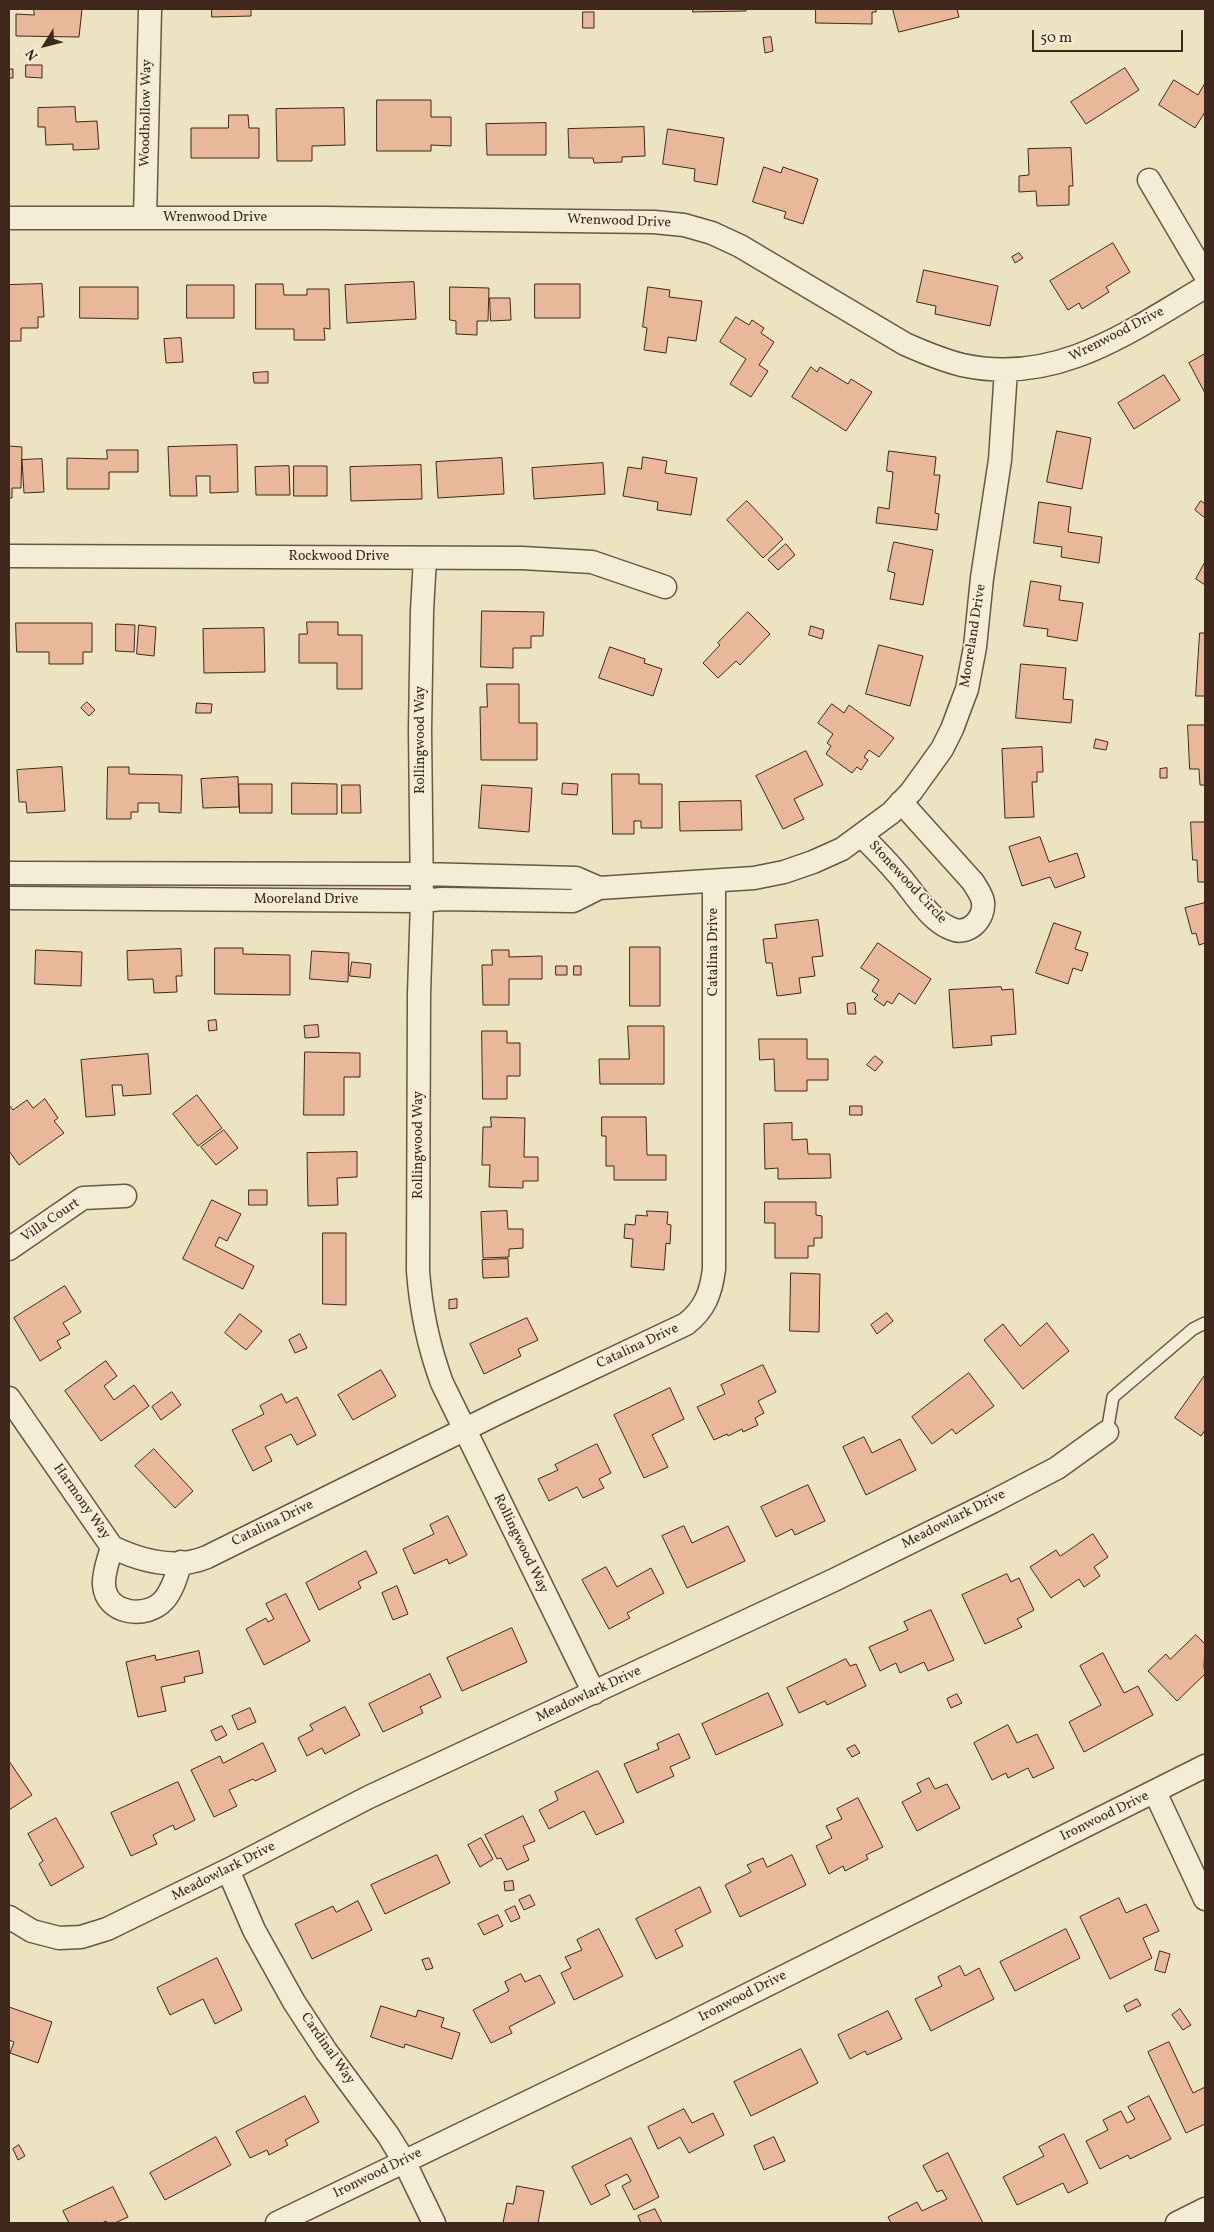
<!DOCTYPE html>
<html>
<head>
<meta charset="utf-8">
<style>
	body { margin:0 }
	#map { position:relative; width:1214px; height:2232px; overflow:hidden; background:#ece3c0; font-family:Vollkorn,serif }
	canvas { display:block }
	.frame { position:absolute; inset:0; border:10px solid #40271c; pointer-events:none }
	.north { position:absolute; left:20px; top:20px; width:50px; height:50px; -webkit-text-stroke:4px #f3edd6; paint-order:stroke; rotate:234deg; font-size:14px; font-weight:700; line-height:20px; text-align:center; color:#40271c }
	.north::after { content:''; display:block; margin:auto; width:18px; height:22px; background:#40271c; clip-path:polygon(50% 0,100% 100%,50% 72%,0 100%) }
	.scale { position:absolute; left:1032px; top:30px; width:151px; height:22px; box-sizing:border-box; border:2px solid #40271c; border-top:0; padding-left:6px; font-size:15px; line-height:18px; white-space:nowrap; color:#40271c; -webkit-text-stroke:4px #f3edd6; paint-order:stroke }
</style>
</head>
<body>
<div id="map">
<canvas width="1214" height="2232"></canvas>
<div class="frame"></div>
<div class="north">N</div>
<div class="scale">50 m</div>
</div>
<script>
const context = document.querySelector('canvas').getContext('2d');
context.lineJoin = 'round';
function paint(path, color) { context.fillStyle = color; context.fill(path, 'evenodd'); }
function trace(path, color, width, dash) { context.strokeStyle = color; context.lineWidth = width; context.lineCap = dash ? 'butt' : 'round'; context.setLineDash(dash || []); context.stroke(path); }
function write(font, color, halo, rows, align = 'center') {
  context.font = font + ' Vollkorn,serif'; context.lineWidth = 4; context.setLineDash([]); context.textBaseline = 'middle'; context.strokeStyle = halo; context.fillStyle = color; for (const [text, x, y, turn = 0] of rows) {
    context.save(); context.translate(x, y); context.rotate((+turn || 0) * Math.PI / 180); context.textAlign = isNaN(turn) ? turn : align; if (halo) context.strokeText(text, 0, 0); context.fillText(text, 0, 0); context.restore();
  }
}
const building = new Path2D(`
	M34,9H82L79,37L16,36V14L34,15Z
	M212,9H251V16L212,17Z
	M693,9H746V11L693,12Z
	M816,9H876V12H872V24L816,23Z
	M893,9H957L959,17L899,32Z
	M583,12H594V28H583Z
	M771,37L773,51L765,53L763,38Z
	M26,65H42V78L26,77Z
	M1125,68L1139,90L1086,124L1071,102Z
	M9,69H13V78H9Z
	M1174,80L1198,95L1205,83V112L1195,128L1159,105Z
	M377,100H431V117H451V146L431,145V151H377Z
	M75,107L76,122L97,121L99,149L73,150V144L46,145L45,127H38V108Z
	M344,108L345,145L312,146V161H277L276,109Z
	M229,115H248L249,128H259V158H191V128H228Z
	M546,123V155H487L486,124Z
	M644,127L645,156L622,157V162L594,163L593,158H569L568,129Z
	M668,129L724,138L717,185L694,181L695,169L663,164Z
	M1071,148L1073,186H1069V205L1037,206L1036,191L1019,192V176L1029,175L1028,149Z
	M764,167L781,173L783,167L818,179L803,224L784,218L786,212L753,202Z
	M1113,243L1130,272L1106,287L1109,292L1082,309L1079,303L1068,310L1050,281Z
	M1019,253L1023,258L1015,263L1012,257Z
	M924,270L998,286L990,326L935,314L936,306L917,302Z
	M414,282L416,319L347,323L345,285Z
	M42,284L44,317H38V328H21V341H9V285Z
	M256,284H283L284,295H307V289H329L330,329L324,328L325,340H294V329H256Z
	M535,284H580V318H535Z
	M187,285H234V318H187Z
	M80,287H138V319L80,318Z
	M450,287L489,288L488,321H477V335L456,334V321L450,320Z
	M648,287L670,290L669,297L702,301L696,341L668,337L666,353L644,350L647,328L643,327Z
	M490,298H510L511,320L491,321Z
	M736,317L749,325L752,320L764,328L761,333L774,342L759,365L768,371L751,397L730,384L746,359L720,342Z
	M181,338L183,362L166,363L164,339Z
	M1205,354V393L1189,363Z
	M811,367L817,372L820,367L848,384L851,379L872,392L846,431L792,397Z
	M268,372V383H254L253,373Z
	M1164,375L1180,400L1134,429L1118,403Z
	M1057,431L1091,438L1082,489L1047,482Z
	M237,445L238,492L210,493V476H196L197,496H170L168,447Z
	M9,446L22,447L21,488H12V498H9Z
	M107,450H138V472H109V489H67V458L107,459Z
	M889,451L936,457L934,475H940L935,513L939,514L937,530L876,523L878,507L889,509L893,472L887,471Z
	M643,457L667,461L665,473L697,478L691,515L657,510L658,502L623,496L628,467L641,469Z
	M502,458L504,494L438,498L436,462Z
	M42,459L44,492L24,493L22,460Z
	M603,463L605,494L534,499L532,468Z
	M421,465L422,499L351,501L350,467Z
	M289,466L290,495H256L255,467Z
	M294,466H327V496H294Z
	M747,501L783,539L763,558L727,520Z
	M1201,501L1205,504V518L1195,510Z
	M1039,502L1071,507L1068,532L1102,537L1099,563L1061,557L1062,547L1034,543Z
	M894,542L933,550L923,605L890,599L895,573L888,571Z
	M786,544L795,555L778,570L768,560Z
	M1205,562V585L1196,579Z
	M1031,581L1061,586L1059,600L1083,603L1077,641L1047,636L1048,629L1024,626Z
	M482,611L544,612L543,636H531V648H513V668L481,667Z
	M748,612L770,634L740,665L736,661L718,678L703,663L720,645L718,643Z
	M307,622H338V635H362V689H337V663H299V634H307Z
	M16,623H92V652H83V664H49V652H17Z
	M116,624L135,625L134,652L116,651Z
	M139,625L156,627L154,656L137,654Z
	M811,626L824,630L822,639L809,635Z
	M264,628L265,672L204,673L203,629Z
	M1200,633H1205V696H1196Z
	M879,645L923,656L910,706L866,694Z
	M610,647L645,659L644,663L662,669L653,696L599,678Z
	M1021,664L1066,668L1063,699L1073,700L1071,723L1016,718Z
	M487,684H519V723H537V760H481L480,707H487Z
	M87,702L95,710L89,716L81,708Z
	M197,703L212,704L211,713H196Z
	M832,704L844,713L849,705L894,738L879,757L869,750L864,757L868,760L861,770L857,767L852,773L826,754L831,746L827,743L833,734L818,723Z
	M1188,725H1205V785H1200L1199,769H1190Z
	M1096,739L1108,742L1106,750L1094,748Z
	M1042,747L1043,772H1037V782H1032L1034,817L1005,818L1002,749Z
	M806,751L823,785L794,799L804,819L783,829L756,776Z
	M62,767L65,811L27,813L26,802H19L17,770Z
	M108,767H129V774L182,775L181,813L159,812V803H138V812H131V819H107Z
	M1167,768V778H1160V769Z
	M612,774H639V784H662V828H641V821H634V834H613Z
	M238,777L239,807L203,808L201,779Z
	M292,783L337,784V814H292Z
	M563,783L578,784L577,795L562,794Z
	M239,784H272V813H240Z
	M342,785H360L361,813H342Z
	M482,785L532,788L529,832L479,828Z
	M741,801L742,830L680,831L679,802Z
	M1191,822H1205V882H1198L1197,860H1193Z
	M1040,837L1049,862L1077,853L1085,877L1055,888L1050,877L1022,886L1009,847Z
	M1205,903V943L1199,945L1196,933L1192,934L1185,908Z
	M818,920L823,956L812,957L815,976L799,978L801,993L777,996L772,963H766L763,939L777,938L775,925Z
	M1054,923L1081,932L1075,949L1088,953L1082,971L1073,968L1068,984L1036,973Z
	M878,943L931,979L915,1004L899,993L892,1004L887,1001L884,1006L874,999L878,995L872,991L879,980L861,968Z
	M630,947H660V1006H630Z
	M215,948H243V954L290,955V995L215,994Z
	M181,949L182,976H176L177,992L154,993L153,979L128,980L127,951Z
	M36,950L82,952L81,986L35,984Z
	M492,950H509V957L542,956V979H509V1005H483L482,965H492Z
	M312,951L349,953L348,982L310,979Z
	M352,962L371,964L370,978L350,976Z
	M556,966H567V975H556Z
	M574,966H581V975H574Z
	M1001,987L1002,990L1013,989L1016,1034L991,1036L992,1045L953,1048L949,990Z
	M855,1003L856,1014H848L847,1004Z
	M216,1020L217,1030L209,1031L208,1021Z
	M318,1025L319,1037L305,1038L304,1026Z
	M628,1026H664V1084H600L599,1059H629Z
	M482,1031H507V1043H520V1076H507V1099H483Z
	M759,1039H807V1059H828V1080H807V1091H775L774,1059L760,1060Z
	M305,1052L360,1053V1077H344V1115H304Z
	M148,1054L151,1094L123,1096L122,1085H112L115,1115L86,1117L81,1060Z
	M875,1056L883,1062L875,1071L867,1065Z
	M197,1095L222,1128L198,1146L173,1114Z
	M45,1099L58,1118L54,1121L64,1133L19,1165L9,1151V1105L13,1110L27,1100L33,1108Z
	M850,1106H862V1115H850Z
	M491,1117L525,1118L524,1157H538V1181H523V1188L489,1187L490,1165H482L483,1127H491Z
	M602,1117H646L647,1155H666V1180H614V1166H606V1136H602Z
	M792,1123V1140L807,1139L808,1154H830L831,1178L778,1179V1168L765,1169L764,1124Z
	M224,1130L238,1148L216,1165L201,1147Z
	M357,1152V1177L337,1178L338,1205L308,1206L307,1153Z
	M249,1190H267V1205H249Z
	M212,1200L241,1214L227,1241L219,1237L215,1246L254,1266L243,1289L183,1259Z
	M765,1202H816V1215L822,1216V1238H814V1246H808V1258H775V1223H765Z
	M507,1211L508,1229H523V1248L509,1249V1257L483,1258L481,1212Z
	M647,1211L668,1212L667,1224L671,1225L670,1244L666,1243L664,1270L631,1267L633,1239L624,1238L625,1224L635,1225L636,1215L647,1216Z
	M323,1233H346V1305L323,1304Z
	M508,1259L509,1277L483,1278L482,1260Z
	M791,1273L820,1274L819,1332L790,1331Z
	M65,1286L81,1312L63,1323L70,1334L57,1341L61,1348L40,1361L14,1318Z
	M457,1299V1308L449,1309V1300Z
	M887,1313L893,1321L877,1334L871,1325Z
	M240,1314L262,1331L246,1350L225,1333Z
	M527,1318L538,1340L518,1349L521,1356L484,1374L470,1344Z
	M1047,1323L1069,1351L1023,1389L984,1340L1003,1324L1020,1346Z
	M300,1334L307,1348L295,1353L289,1340Z
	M106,1361L117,1376L104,1386L114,1400L134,1385L149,1406L101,1441L65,1391Z
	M763,1365L776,1392L758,1401L764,1413L755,1418L758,1425L743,1432L742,1429L728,1436L727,1434L714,1440L697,1407L725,1394L721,1385Z
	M381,1370L396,1396L353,1420L338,1395Z
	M969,1373L994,1406L956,1434L952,1429L932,1444L912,1417Z
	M1205,1375V1430L1201,1436L1175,1418Z
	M670,1388L684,1419L652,1435L668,1467L644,1478L614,1415Z
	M172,1392L181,1405L161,1420L152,1407Z
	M282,1394L286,1403L297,1397L316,1435L297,1445L291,1434L265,1447L272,1461L253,1471L232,1430L264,1414L260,1406Z
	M864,1437L872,1453L900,1439L916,1470L866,1495L843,1447Z
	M597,1444L611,1473L599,1479L604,1488L583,1498L577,1487L549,1501L538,1479L558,1470L555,1465Z
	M154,1449L193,1491L175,1508L135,1466Z
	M808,1485L825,1521L795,1535L792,1529L776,1537L761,1507Z
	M448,1516L467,1555L449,1564L447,1559L414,1574L403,1549L434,1534L430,1525Z
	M684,1526L692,1543L728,1526L745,1561L687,1588L662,1536Z
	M1093,1534L1108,1557L1094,1567L1100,1576L1084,1587L1079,1579L1051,1598L1030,1567L1056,1550L1060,1556Z
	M366,1551L377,1573L358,1582L361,1588L319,1610L306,1583Z
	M606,1567L617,1587L651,1568L664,1593L627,1613L630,1618L609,1629L582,1580Z
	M1007,1574L1011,1582L1019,1578L1034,1610L1017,1619L1022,1627L985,1644L962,1595Z
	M397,1586L408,1614L393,1620L382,1593Z
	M286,1594L310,1641L264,1665L246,1629L266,1618L268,1622L274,1619L266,1604Z
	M931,1610L954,1660L928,1671L924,1662L900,1673L896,1663L880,1671L869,1647L908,1630L904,1622Z
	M512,1628L527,1662L462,1691L447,1658Z
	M1196,1635L1205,1644L1204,1667L1205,1674L1177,1701L1148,1671L1166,1654L1170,1659Z
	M199,1651L203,1673L184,1677L185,1682L161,1687L166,1711L138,1717L126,1662L155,1655L156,1660Z
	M1103,1653L1124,1693L1138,1686L1153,1715L1084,1752L1069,1722L1101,1705L1080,1666Z
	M846,1659L850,1666L856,1664L866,1686L827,1705L825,1701L799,1713L787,1688Z
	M430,1674L441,1697L420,1707L423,1713L383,1732L369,1704Z
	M768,1693L783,1725L716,1755L702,1724Z
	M957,1694L962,1703L951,1708L947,1699Z
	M345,1707L360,1735L325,1754L322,1748L307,1756L298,1738L313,1730L310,1725Z
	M250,1708L256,1722L238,1730L232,1716Z
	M1008,1725L1017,1743L1037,1734L1054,1768L1033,1778L1028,1768L1008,1778L1006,1773L992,1780L974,1743Z
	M222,1726L227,1735L216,1741L211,1731Z
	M679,1734L690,1758L670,1767L674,1776L637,1793L624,1764L659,1749L657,1744Z
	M263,1743L276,1771L255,1781L253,1779L229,1790L237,1806L214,1817L191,1770L220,1756L223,1763Z
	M855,1745L860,1753L852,1757L847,1749Z
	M9,1761L32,1795L9,1810Z
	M598,1771L624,1822L596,1835L584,1811L549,1829L539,1810L558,1800L555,1792Z
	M929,1778L935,1789L947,1784L960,1808L917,1831L902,1802L921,1792L917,1784Z
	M178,1782L195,1820L175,1830L173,1825L153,1835L157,1844L131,1856L111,1813Z
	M858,1798L883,1847L866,1855L868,1859L845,1871L843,1866L829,1874L816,1846L832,1838L826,1826L842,1819L837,1809Z
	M523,1816L535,1841L523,1846L529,1860L507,1870L501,1858L497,1859L485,1835Z
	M56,1818L84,1867L51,1886L39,1864L43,1861L28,1834Z
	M481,1838L493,1859L480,1867L468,1845Z
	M437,1855L450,1883L385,1914L371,1885Z
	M792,1855L806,1885L740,1917L725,1885L751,1872L747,1865L763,1858L767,1867Z
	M513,1881L514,1890L505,1891L504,1882Z
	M700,1887L711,1912L675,1930L683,1946L656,1959L636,1919Z
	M530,1895L535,1905L524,1910L519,1900Z
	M1119,1898L1126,1913L1146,1904L1159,1931L1143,1938L1152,1958L1110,1979L1080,1917Z
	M358,1901L372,1930L312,1959L295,1924L333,1906L336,1912Z
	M515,1906L520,1918L511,1922L505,1911Z
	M498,1915L503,1926L484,1935L478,1924Z
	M599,1929L623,1976L574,2000L561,1973L571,1968L565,1957L582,1950L577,1940Z
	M1066,1929L1080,1958L1015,1991L1000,1962Z
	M1160,1951L1170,1954L1165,1973L1155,1970Z
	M217,1958L242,2010L215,2024L203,1999L170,2015L157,1988Z
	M429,1958L433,1968L426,1970L422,1960Z
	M960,1966L965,1976L979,1968L994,1999L931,2031L915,1999L942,1986L938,1977Z
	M521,1974L525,1982L540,1975L555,2003L509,2027L512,2033L491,2043L473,2010L509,1991L505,1982Z
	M1137,1999L1141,2005L1127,2012L1124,2006Z
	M381,2006L416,2017L418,2010L444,2018L441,2027L460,2033L452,2059L405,2044L404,2048L371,2037Z
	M9,2007L52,2022L38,2063L10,2053L14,2042L9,2040Z
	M1180,2009L1191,2025L1183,2030L1172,2015Z
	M888,2011L902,2039L867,2055L865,2051L850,2059L838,2035Z
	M1169,2042L1193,2093L1205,2087V2124L1186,2133L1148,2052Z
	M801,2049L818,2083L751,2116L734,2082Z
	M305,2096L319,2122L285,2140L288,2145L269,2155L267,2150L250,2158L236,2132Z
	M1149,2096L1171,2139L1130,2159L1128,2155L1100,2169L1086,2141L1108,2130L1103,2120L1121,2111L1127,2123L1135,2119L1128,2107Z
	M684,2109L692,2123L713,2113L724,2135L689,2153L680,2137L658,2149L648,2127Z
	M1064,2134L1088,2183L1068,2193L1063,2183L1017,2205L1003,2177L1044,2156L1039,2147Z
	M216,2137L231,2165L165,2200L150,2173Z
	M774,2137L785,2161L764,2170L754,2146Z
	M631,2138L659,2197L634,2210L622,2186L631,2181L627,2174L605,2185L610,2195L591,2205L572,2167Z
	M19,2145L25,2156L18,2160L13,2149Z
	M948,2153L983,2223H891L888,2217L917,2202L922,2211L947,2199L942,2190L937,2192L923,2166Z
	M517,2186L544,2191L538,2223H503L507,2203L513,2204Z
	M113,2187L128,2217L115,2223H107L106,2221L102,2223H69L63,2211Z
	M655,2209L662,2223H641L638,2216Z`);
const service = new Path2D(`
	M1107,1432L1113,1397L1193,1329L1205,1323`);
const minor = new Path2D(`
	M1149,180L1205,275
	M9,218H324L654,222L684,225L712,233L740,246L905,344C923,352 942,360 962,365C1056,386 1129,332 1205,287
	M145,218L150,9
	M9,556L522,558L592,562L665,587
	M425,558L422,611L420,730L422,901L419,994L418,1271C421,1312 428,1345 442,1383L594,1693
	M862,836C874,848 885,859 896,872C913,890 928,920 952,929C968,936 985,919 983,902C982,895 977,889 973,882L901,802
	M9,873L421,874L576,878L599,888
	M9,898L422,901L442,899L573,901L599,888L754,878L784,872L813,862L842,849L891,813L911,792L942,749L952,729L967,689L975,647L982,578L1000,460L1006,370
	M9,1249L83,1198L125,1196
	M9,1398L112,1547C141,1561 176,1570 207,1557L502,1411L686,1324C705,1309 711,1293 714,1269V882
	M112,1547C109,1558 103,1573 104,1585C106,1614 146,1620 164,1600C173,1590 177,1574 181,1562
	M1155,1792L1205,1899
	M228,1870L254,1930L294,2002L326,2051L388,2135L404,2161L434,2223
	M9,1917L32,1931L59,1938L81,1937L107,1929L228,1870L369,1797L834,1580L992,1502L1057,1468L1107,1432
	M277,2223L673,2032L1205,1766
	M1177,2223L1205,2209`);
const streetNames = [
	["Woodhollow Way",147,113,-89],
	["Wrenwood Drive",215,218],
	["Wrenwood Drive",619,222,2],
	["Wrenwood Drive",1117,335,-27],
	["Rockwood Drive",339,557],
	["Mooreland Drive",974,636,-81],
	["Rollingwood Way",421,740,-90],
	["Stonewood Circle",907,883,47],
	["Mooreland Drive",306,900],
	["Catalina Drive",714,952,-90],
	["Rollingwood Way",419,1145,-90],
	["Villa Court",51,1221,-34],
	["Catalina Drive",638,1347,-25],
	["Harmony Way",81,1502,55],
	["Meadowlark Drive",954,1520,-27],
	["Catalina Drive",273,1524,-26],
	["Rollingwood Way",520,1544,64],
	["Meadowlark Drive",589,1695,-25],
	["Ironwood Drive",1105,1817,-26],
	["Meadowlark Drive",224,1872,-27],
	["Ironwood Drive",743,1997,-27],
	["Cardinal Way",327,2049,55],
	["Ironwood Drive",378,2174,-26]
];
paint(building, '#e9b799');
trace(building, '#40271c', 1);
trace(service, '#6b5645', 14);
trace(minor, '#6b5645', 25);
trace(service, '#f3edd6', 11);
trace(minor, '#f3edd6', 22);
write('14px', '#40271c', '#f3edd6', streetNames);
</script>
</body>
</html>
